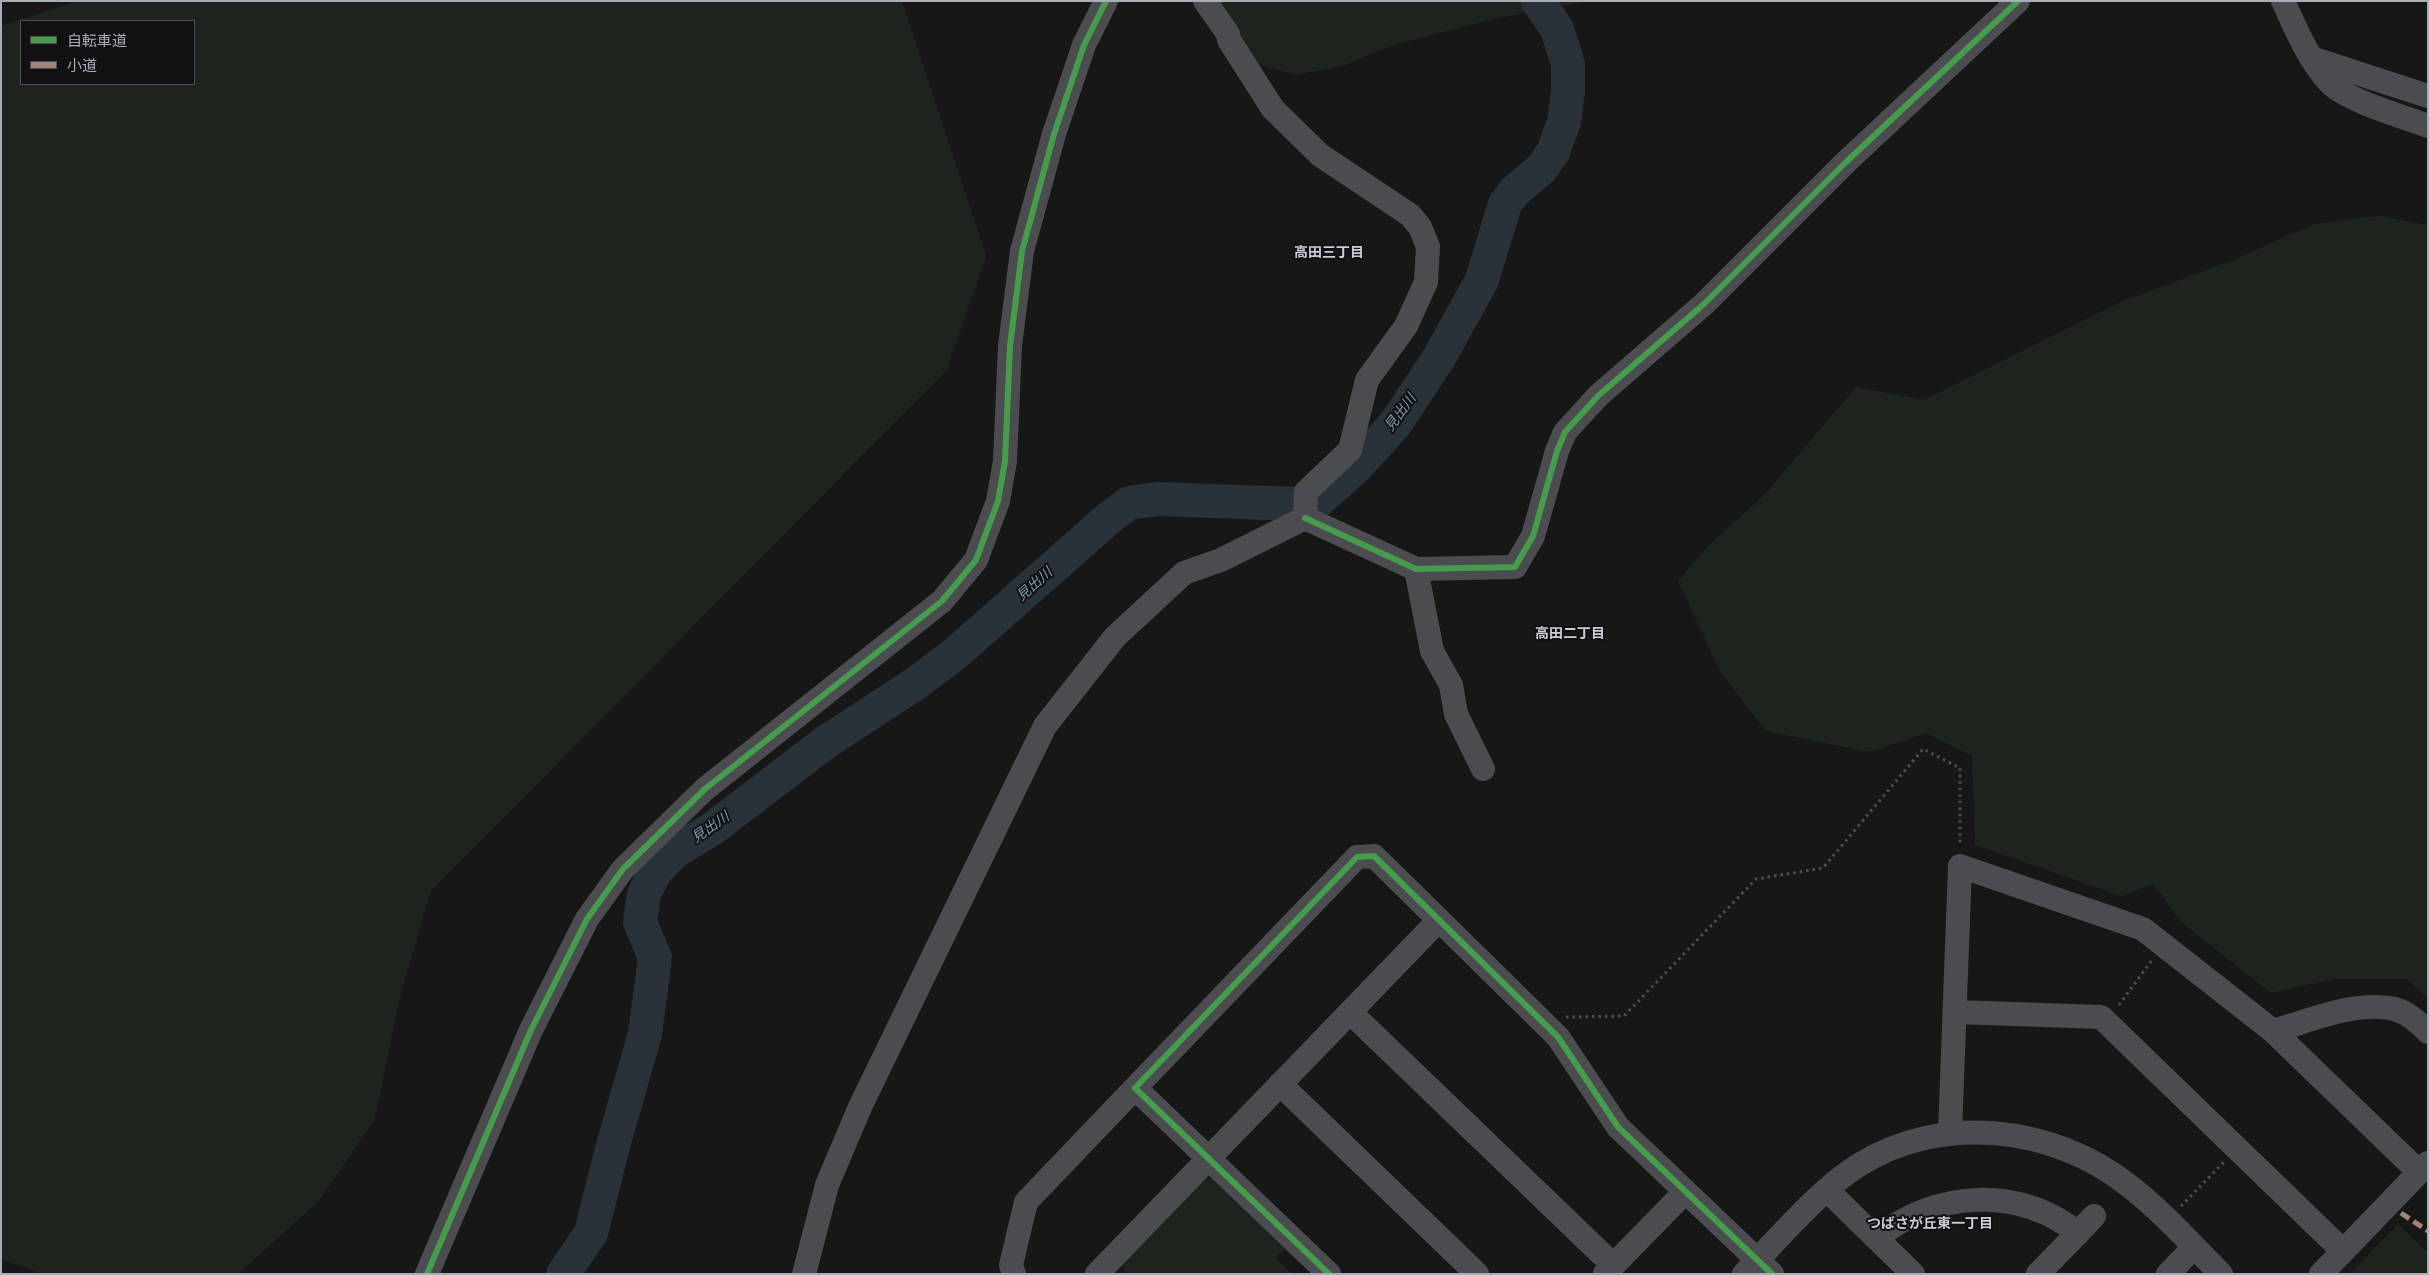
<!DOCTYPE html>
<html>
<head>
<meta charset="utf-8">
<style>
	body { margin:0 }
	#map { position:relative; width:2429px; height:1275px; overflow:hidden; background:#171717; font-family:Roboto,"Noto Sans JP",sans-serif }
	canvas { display:block }
	.frame { position:absolute; inset:0; border:2px solid #a8adb8; pointer-events:none }
	.legend { position:absolute; left:20px; top:20px; width:175px; height:65px; box-sizing:border-box; background:#111113; border:1px solid #4d4f55; margin:0; padding:6px 9px; list-style:none; font-size:15px; color:#a8adb8 }
	.legend li { display:flex; align-items:center; gap:10px; height:25px }
	.legend b { width:25px; border:1px solid #4d4f55 }
</style>
</head>
<body>
<div id="map">
<canvas width="2429" height="1275"></canvas>
<div class="frame"></div>
<ul class="legend">
<li><b style="height:6px;background:#469c4c"></b>自転車道</li>
<li><b style="height:6px;background:#a18479"></b>小道</li>
</ul>
</div>
<script>
const context = document.querySelector('canvas').getContext('2d');
context.lineJoin = 'round';
function paint(path, color) { context.fillStyle = color; context.fill(path, 'evenodd'); }
function trace(path, color, width, dash) { context.strokeStyle = color; context.lineWidth = width; context.lineCap = dash ? 'butt' : 'round'; context.setLineDash(dash || []); context.stroke(path); }
function write(font, color, halo, rows, align = 'center') {
  context.font = font + ' Roboto,"Noto Sans JP",sans-serif'; context.lineWidth = 4; context.setLineDash([]); context.textBaseline = 'middle'; context.strokeStyle = halo; context.fillStyle = color; for (const [text, x, y, turn = 0] of rows) {
    context.save(); context.translate(x, y); context.rotate((+turn || 0) * Math.PI / 180); context.textAlign = isNaN(turn) ? turn : align; if (halo) context.strokeText(text, 0, 0); context.fillText(text, 0, 0); context.restore();
  }
}
const green = new Path2D(`
	M78,1H902L986,256L947,370L431,891L400,996L375,1119L319,1201L238,1274H42L1,1259V26ZM194,21V84H21V21Z
	M1217,1H1588L1489,20L1390,46L1343,66L1295,75L1251,62Z
	M2379,216L2428,225V999L2407,979H2334L2271,993L2181,922L2153,884L2121,896L1975,845L1972,756L1926,733L1869,752L1766,731L1721,673L1678,581L1707,547L1765,494L1856,387L1924,400L2123,301L2231,261L2314,224Z
	M1204,1178H1217L1288,1246L1276,1258L1292,1274H1128L1124,1270L1123,1261Z
	M2398,1224L2428,1253V1274H2350Z`);
const river = new Path2D(`
	M563,1274L591,1233L614,1142L645,1034L655,958L640,922L644,894L655,872L674,852L712,829L826,742L915,684L956,653L1109,518L1129,503L1157,499L1295,504L1318,501L1357,466L1396,423L1440,356L1482,280L1505,204L1515,191L1541,169L1553,152L1564,122L1568,92V64L1557,29L1538,1`);
const path = new Path2D(`
	M2119,1005L2152,960
	M1566,1017L1624,1016L1756,879L1823,868L1923,749L1960,768V846
	M2181,1206L2224,1162`);
const minor = new Path2D(`
	M1205,1L1228,34L1229,40L1273,109L1320,155L1410,215L1420,227L1428,247L1426,282L1406,326L1367,380L1350,450L1306,492L1305,518
	M2283,1C2296,29 2308,59 2329,82C2345,100 2404,117 2428,126
	M2311,58L2428,96
	M1305,518L1416,569L1515,567L1533,536L1557,451L1565,432L1599,395L1704,304L1846,162L2018,1
	M1416,569L1432,651L1451,685L1456,714L1483,769
	M1350,1012L1613,1265
	M1956,1012L2101,1017L2343,1251
	M1280,1084L1477,1274
	M1950,1133L1960,866L2143,929L2273,1031
	M2419,1172L2273,1031C2309,1021 2352,1002 2389,1008C2405,1010 2417,1021 2428,1032
	M1827,1190L1913,1274
	M2078,1233L2094,1216
	M1877,1238C1935,1191 2017,1185 2078,1233L2038,1274
	M427,1274L531,1030L587,919L623,869L705,789L942,601L976,560L998,501L1005,461L1010,346L1022,251L1054,134L1084,45L1106,1
	M804,1274L827,1185L860,1107L1045,726L1115,637L1184,573L1221,560L1305,518
	M1014,1274L1011,1265L1026,1202L1135,1088
	M1097,1274L1439,920
	M1329,1274L1135,1088L1357,857L1374,856L1558,1037L1618,1127L1772,1274
	M1605,1274L1685,1192
	M1744,1274C1777,1240 1820,1189 1859,1165C1942,1113 2053,1126 2128,1185C2162,1211 2191,1244 2221,1274
	M2168,1274L2194,1247
	M2321,1274L2428,1163`);
const quiet = new Path2D(`
	M2401,1213L2428,1231`);
const cycleway = new Path2D(`
	M1305,518L1416,569L1515,567L1533,536L1557,451L1565,432L1599,395L1704,304L1846,162L2018,1
	M427,1274L531,1030L587,919L623,869L705,789L942,601L976,560L998,501L1005,461L1010,346L1022,251L1054,134L1084,45L1106,1
	M1329,1274L1135,1088L1357,857L1374,856L1558,1037L1618,1127L1772,1274`);
const neighbourhoodNames = [
	["高田三丁目",1329,253],
	["高田二丁目",1570,634],
	["つばさが丘東一丁目",1930,1224]
];
const waterNames = [
	["見出川",1401,413,-54],
	["見出川",1035,585,-41],
	["見出川",711,828,-35]
];
paint(green, '#1d241e');
trace(river, '#2a3239', 34);
trace(path, '#4d4e52', 3, [2.5, 4]);
trace(minor, '#4b4c50', 24);
trace(quiet, '#a18479', 5, [10, 5]);
trace(cycleway, '#469c4c', 6);
write('bold 14px', '#c9ccd4', '#111113', neighbourhoodNames);
write('italic 14px', '#7f9bb3', '#111113', waterNames);
</script>
</body>
</html>
